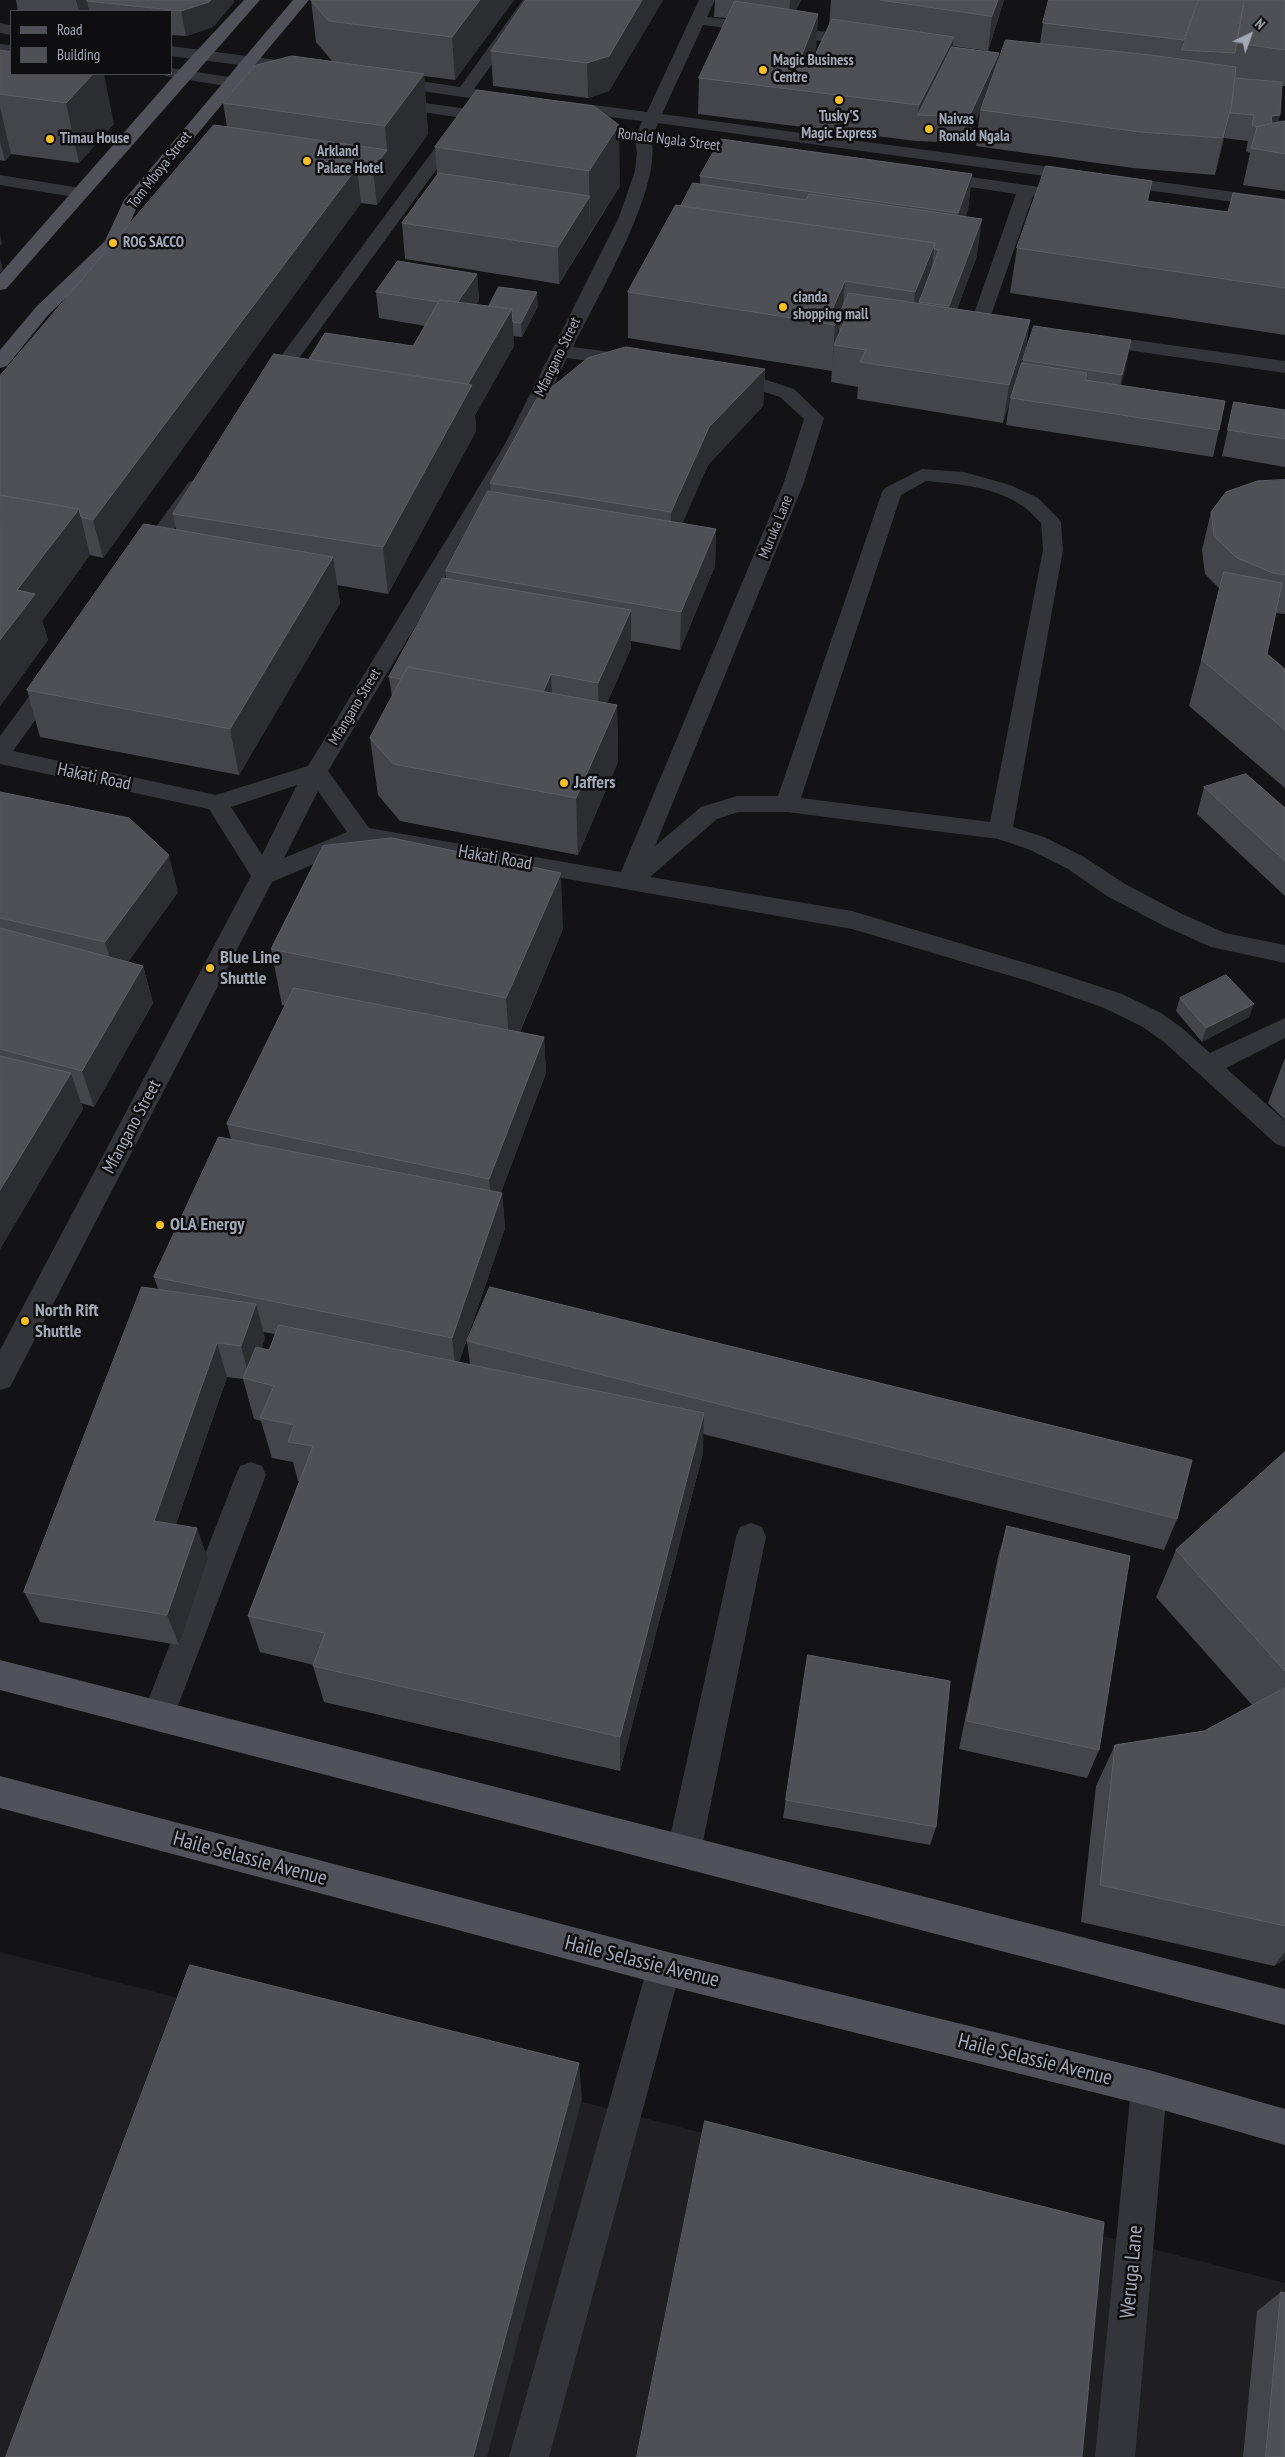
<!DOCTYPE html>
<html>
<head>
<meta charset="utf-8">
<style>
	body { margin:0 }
	#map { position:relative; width:1285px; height:2457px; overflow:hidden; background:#131315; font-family:"PT Sans Narrow",sans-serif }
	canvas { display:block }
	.legend { position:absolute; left:10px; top:10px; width:162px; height:65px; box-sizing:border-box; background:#0e0e10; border:1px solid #4a4c52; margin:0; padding:6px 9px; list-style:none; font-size:15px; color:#a4a9b6 }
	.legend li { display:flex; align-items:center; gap:10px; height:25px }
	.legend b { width:25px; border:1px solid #4a4c52 }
	.north { position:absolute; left:1225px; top:10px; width:50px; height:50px; -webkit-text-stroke:4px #0e0e10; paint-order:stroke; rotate:42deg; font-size:14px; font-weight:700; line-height:20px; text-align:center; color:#a4a9b6 }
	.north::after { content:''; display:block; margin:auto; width:18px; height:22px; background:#a4a9b6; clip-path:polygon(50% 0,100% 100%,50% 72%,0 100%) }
</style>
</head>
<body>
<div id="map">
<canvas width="1285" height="2457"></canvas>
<ul class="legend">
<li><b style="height:6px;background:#505159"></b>Road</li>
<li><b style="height:14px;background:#4f5056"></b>Building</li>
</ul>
<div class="north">N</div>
</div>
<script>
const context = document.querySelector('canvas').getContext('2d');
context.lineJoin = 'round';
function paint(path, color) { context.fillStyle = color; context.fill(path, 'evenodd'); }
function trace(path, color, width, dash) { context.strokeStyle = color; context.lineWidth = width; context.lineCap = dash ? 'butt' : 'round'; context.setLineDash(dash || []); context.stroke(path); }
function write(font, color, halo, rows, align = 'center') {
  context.font = font + ' "PT Sans Narrow",sans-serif'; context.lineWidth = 5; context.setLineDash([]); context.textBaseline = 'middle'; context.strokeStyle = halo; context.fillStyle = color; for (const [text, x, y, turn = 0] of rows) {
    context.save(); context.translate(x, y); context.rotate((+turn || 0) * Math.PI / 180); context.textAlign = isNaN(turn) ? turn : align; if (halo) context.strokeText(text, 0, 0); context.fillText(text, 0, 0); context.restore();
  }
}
const built = new Path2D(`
	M0,1952L1285,2283V2457H0Z`);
const minor = new Path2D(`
	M523,0H539L474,89L517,96L519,99L517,102L511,104L387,86L379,81L387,76L460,87Z
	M699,0H715L707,17L859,36L867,41L859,46L703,25L662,114L1285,199V209L658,123L654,133L727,142L733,143L735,147L733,151L727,152L652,143C659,194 596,299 573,347L633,355L640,357L642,361L640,365L633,367L567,358L525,444L328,771L369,828L621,872L783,485L804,419L780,397L723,378L721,374L723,370L730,368L794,389L824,418L803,485L655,846L701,807L737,796H778L882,492L885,488L922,469L964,472L1010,485L1038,498L1058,518L1061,522L1063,550L1013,827L1044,837L1084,857L1125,884L1182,914L1225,933L1285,945V963L1211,947L1164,926L1107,896L1068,869L1028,849L998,839L787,812H738L717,819L650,877L852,911L1049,970L1122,994L1161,1013L1182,1028L1210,1053L1285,1018V1038L1226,1068L1285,1121V1147L1276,1144L1164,1042L1143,1027L1104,1008L1031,982L852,929L363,843L272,882L10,1387L0,1390V1350L251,876L209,809L0,764V736L47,672L55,670L63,672L66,677L13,751L216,795L308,766L505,444L619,217L635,171L637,153L635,141L581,134L575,133L573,129L575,125L581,124L638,131L642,121L563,111L555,106L563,101L647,112ZM926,481C958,484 997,487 1024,507C1030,511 1036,518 1041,523L1043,550L990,822L801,798L901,495ZM297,785L262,855L231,807ZM318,791L347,832L284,858Z
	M0,23L11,25V35L0,33Z
	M0,44L11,45V55L0,54Z
	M171,46L300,63L308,68L300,73L171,56Z
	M171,68L261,82L269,87L261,92L165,76L164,74H171Z
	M388,98L497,113L505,118L497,123L382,106L380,103L382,100Z
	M458,124L464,125L466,129L275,391H261L258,387L261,383L452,125Z
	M936,172L1074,192L1080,193L1083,197L1080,201L1074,202L1033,196L985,332H971L969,328L1016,194L930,181L928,177L930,173Z
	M0,175L80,188L86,189L89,193L86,197L80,198L0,185Z
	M1134,340L1285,361V373L1127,350L1125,346L1127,342Z
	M196,480L203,482L206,486L150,562L143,564L136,562L133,558L136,554L189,482Z
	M251,1462L262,1466L266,1475L174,1716L169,1727L158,1731L147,1727L142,1716L236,1475L240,1466Z
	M751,1523L762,1527L766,1537L701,1851L696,1863L684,1868L672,1863L667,1851L736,1537L740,1527Z
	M664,1951L676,1956L681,1968L549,2457H509L647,1968L652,1956Z
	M1149,2070L1162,2075L1167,2088L1135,2457H1095L1131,2088L1136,2075Z`);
const major = new Path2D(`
	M244,0H260L6,289L0,290V274L177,72Z
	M293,0H309L138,205L119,247L48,315L7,366L0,368V350L36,307L105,241L124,200Z
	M0,1660L1285,1989V2025L0,1690Z
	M0,1776L664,1951L1149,2070L1285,2109V2145L1149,2106L664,1985L0,1808Z`);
const wall = new Path2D(`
	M16,0H234V2L213,27L186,36L171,35V11H18Z
	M311,0H514L455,80L424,76L428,134L377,205L361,203L103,558L90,555L42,621L48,640L0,706V376L227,127L223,103L332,61L316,42Z
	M526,0H663L609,91L588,98L493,86L491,51Z
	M715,0H801L796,10L818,14L816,49L812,57H815L816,53L829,25L831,0H1004L988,51L953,46L952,47L999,53L997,64L1040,43L1043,23L1285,0V86H1282L1280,115L1278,122L1285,121V191L1243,185L1250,153L1246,151L1248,141L1224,138L1215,175L1133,168L976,146L980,111L966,143L916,141L698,114L699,78L727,18L714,17Z
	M0,50L114,124L79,163L11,154L5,161L0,160Z
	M477,90L620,186L559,284L405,259L402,223L437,175L435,147Z
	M972,174L968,210L965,217L977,256L957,309L1030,320L1024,358L1022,363L1023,360L1131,340L1121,385L1219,430L1213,457L1006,425L1010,400L1003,423L857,399L858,387L831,382L832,370V371L628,338V292L681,206L700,184V176Z
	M1152,181L1148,201L1228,212L1285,200V335L1010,293L1017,248Z
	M477,274L479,300L476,305L489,306H538L522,337L513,336L514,346L475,415L476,431L388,594L337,585L340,603L239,775L40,737L27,690L176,529L173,514L309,359L413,346L425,326L379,318L376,292Z
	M765,369L763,406L708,465L682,523L716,529L715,566L680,650L631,641V648L607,703L617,705L618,762L578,855L400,821L378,795L370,738L392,697L389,677L446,578V571L491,492L490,483Z
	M1234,402L1285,410V467L1222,456Z
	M1285,480V614L1276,613L1267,654L1285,669V788L1189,706L1220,589L1205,574L1202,550L1211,512Z
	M1204,787L1285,808V896L1197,814Z
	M0,792L178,892L128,962L143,966L153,1003L94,1107L81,1103L83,1109L0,1249Z
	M563,929L520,1032L544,1037L546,1073L501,1192L502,1193L505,1228L459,1362L470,1364L467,1341L1177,1519L1164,1550L703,1434V1453L620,1771L324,1702L313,1666L314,1665L260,1652L248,1616L300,1481H298L293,1462L272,1458L261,1421L254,1419L243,1379L227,1377L176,1524L208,1559L179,1645L40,1622L24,1592L158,1289L154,1277L231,1139L227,1124L285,1006L282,1005L271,949ZM263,1332L275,1334L269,1350L261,1349L265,1338Z
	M1180,998L1249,1017L1202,1042L1176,1011Z
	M1285,1058V1120L1268,1103Z
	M1285,1452V1959L1274,1966L1081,1922L1096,1786L1115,1745L1204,1731L1252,1705L1156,1597L1176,1550Z
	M1007,1526L1099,1750L1087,1778L959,1749L998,1557Z
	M808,1655L936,1827L930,1845L783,1818Z
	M1281,2292L1285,2457H1243L1257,2311Z`);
const shadedWall = new Path2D(`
	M76,0H91L87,1L89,11H79Z
	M211,0H234V2L213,27L186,36L181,11Z
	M480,0H514L455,80L452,37Z
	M642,0H663L609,91L588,98L587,63Z
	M790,0H801L788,26L790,1Z
	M998,0H1004L988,51L992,16Z
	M1198,0H1202L1182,50L1184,40Z
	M818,14L816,49L800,91L802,55Z
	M954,37L950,72L918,115L919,105Z
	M999,53L995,79L966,143L969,117Z
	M93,74H104L114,124L79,163L66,103Z
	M424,74L428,134L377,205L373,169L387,150L385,126Z
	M1232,103L1224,138L1215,175L1223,138Z
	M0,107L11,154L5,161L0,141Z
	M1280,115L1274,140L1271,116Z
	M619,125L620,186L590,233L589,171Z
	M357,167L361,203L103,558L93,520Z
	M972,174L968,210L954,249L958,213Z
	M590,196V233L559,284L558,247Z
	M982,219L977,256L944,344L949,306Z
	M0,234L2,244L0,246Z
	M935,243L929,288L919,302L916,321L910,337L915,292Z
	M0,258L3,270L0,273Z
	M477,274L479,300L458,332L456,305Z
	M845,281L842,320L840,319L838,346L834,345L832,371L835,325L831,312Z
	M537,292L538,306L522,337L521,323Z
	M512,309L514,346L475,415L476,431L388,594L383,547L467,385Z
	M1030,320L1024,358L1003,423L1009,385Z
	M1131,340L1126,367L1117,402L1122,375Z
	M765,369L763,406L708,465L671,550V512L709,427Z
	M79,509L90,555L42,621L48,640L0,706V640L17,590Z
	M716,529L715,566L680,650L681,612Z
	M333,557L340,603L239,775L230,729Z
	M631,610V648L599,721L598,683Z
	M551,674L553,712L537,704Z
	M617,705L618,762L578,855L576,798Z
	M169,855L178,892L116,979L105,942Z
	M561,873L563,929L510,1054L506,998Z
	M143,966L153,1003L94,1107L82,1071Z
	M1254,1004L1249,1017L1202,1042L1206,1028Z
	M544,1037L546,1073L493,1214L489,1179Z
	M71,1073L83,1109L0,1249V1190Z
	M502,1193L505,1228L456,1371L452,1338Z
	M256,1304L265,1338L250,1380L241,1346Z
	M217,1343L227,1377L166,1552L154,1521Z
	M704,1413L703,1453L620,1771V1737Z
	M197,1528L208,1559L179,1645L167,1615Z
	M1285,1952V1959L1274,1966Z
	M579,2063L582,2099L487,2457H473Z`);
const building = new Path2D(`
	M87,0H211L209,2L181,11L87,1Z
	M311,0H480L452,37L329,21Z
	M526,0H642L609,56L587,63L491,51Z
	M880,0H998L992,16Z
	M1049,0H1198L1184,40L1043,23Z
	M1199,0H1244L1235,53L1182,50Z
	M1245,0H1285V50L1237,43Z
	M735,1L818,14L802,55L826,59L816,53L832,19L954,37L919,105L699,78Z
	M1006,40L1151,55L1236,67L1232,103L1223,138L1140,132L981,110Z
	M952,47L999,53L969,117L918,115Z
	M0,50L11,52V74H93L66,103L0,94Z
	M292,56L424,74L385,126L223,103L254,66Z
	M1235,78L1282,82L1280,115L1271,116L1272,123L1257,127H1256L1252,125L1254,115L1230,113L1232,103Z
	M477,90L594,106L619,125L589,171L435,147Z
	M1284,121H1285V154L1251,148L1257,127Z
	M214,125L387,150L373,169L357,167L93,520L81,517L79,509L0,495V376Z
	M721,139L972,174L958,213L700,176Z
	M1046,166L1152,181L1147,201L1228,212L1233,193L1285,200V288L1017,248Z
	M439,173L590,196L558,247L402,223Z
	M693,183L806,200L809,194L982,219L949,306L919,302L939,250L934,249L935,243L681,206Z
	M676,205L935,243L915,292L845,281L831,312L841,313L835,325L628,292Z
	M398,261L477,274L458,302L440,300L438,302L376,292Z
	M499,287L537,292L521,323L513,322L512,309L489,306Z
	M849,293L1030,320L1009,385L860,362L866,350L834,345L845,320L840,319V313Z
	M440,300L512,309L468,384L309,359L325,333L413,346Z
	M1034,326L1131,340L1122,375L1023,360Z
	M626,347L765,369L709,427L671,512L490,483L536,400L588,358Z
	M274,354L472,385L383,547L173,514Z
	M1022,363L1087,373L1085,380L1225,401L1219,430L1011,398Z
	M1234,402L1285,410V439L1228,430Z
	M1285,480V575L1273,573L1237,558L1214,536L1211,512L1226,492L1257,481Z
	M488,491L716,529L681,612L446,571Z
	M0,495L79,509L17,590L35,594L0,640Z
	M144,524L333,557L230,729L27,690Z
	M1224,572L1282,583L1267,654L1285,669V730L1202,660Z
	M443,578L631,610L598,683L551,674L543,692L408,667L401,679L389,677Z
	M408,667L617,705L576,798L393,764L370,738Z
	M1246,774L1285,808V861L1204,787Z
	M0,792L129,818L169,855L105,942L0,918Z
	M392,838L561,873L506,998L271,949L323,846Z
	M0,928L143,966L82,1071L0,1049Z
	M1226,975L1254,1004L1206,1028L1180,998Z
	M294,988L544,1037L489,1179L227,1124Z
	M0,1056L71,1073L0,1190Z
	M219,1137L502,1193L452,1338L154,1277Z
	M142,1287L256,1304L241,1346L217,1343L154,1521L197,1528L167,1615L24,1592Z
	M490,1287L1192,1460L1177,1519L467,1341Z
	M279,1325L704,1413L620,1737L313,1666L325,1633L248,1616L313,1446L288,1442L294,1425L260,1418L274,1386L243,1378L256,1347L269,1350Z
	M1285,1452V1671L1176,1550Z
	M1007,1526L1130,1556L1099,1750L967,1721Z
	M808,1655L950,1681L936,1827L786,1800Z
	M1285,1688V1926L1100,1885L1115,1745L1204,1731Z
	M190,1965L579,2063L473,2457H6Z
	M705,2121L1104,2222L1082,2457H637Z
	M1281,2292L1285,2293V2457H1266Z`);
const markers = [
	[763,70,5,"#f9bf27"],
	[839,100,5,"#f9bf27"],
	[929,129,5,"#f9bf27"],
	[50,139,5,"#f9bf27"],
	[307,161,5,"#f9bf27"],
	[113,243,5,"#f9bf27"],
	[783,307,5,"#f9bf27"],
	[564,783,5,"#f9bf27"],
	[210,968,5,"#f9bf27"],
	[160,1225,5,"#f9bf27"],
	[25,1321,5,"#f9bf27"]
];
const farPoinames = [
	["Magic Business",773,61],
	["Centre",773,78],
	["Tusky'S",839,117,"center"],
	["Magic Express",839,134,"center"],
	["Naivas",939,120],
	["Ronald Ngala",939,137],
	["Timau House",60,139],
	["Arkland",317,152],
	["Palace Hotel",317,169],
	["ROG SACCO",123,243],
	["cianda",793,298],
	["shopping mall",793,315]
];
const farStreetnames = [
	["Ronald Ngala Street",669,140,7],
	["Tom Mboya Street",160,170,-52],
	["Mfangano Street",558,357,-64],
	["Muruka Lane",776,527,-68],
	["Mfangano Street",355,707,-59]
];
const streetNames = [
	["Hakati Road",94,777,12],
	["Hakati Road",495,858,10],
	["Mfangano Street",132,1127,-62]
];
const poiNames = [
	["Jaffers",574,783],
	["Blue Line",220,958],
	["Shuttle",220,979],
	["OLA Energy",170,1225],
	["North Rift",35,1311],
	["Shuttle",35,1332]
];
const nearStreetnames = [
	["Haile Selassie Avenue",250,1859,15],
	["Haile Selassie Avenue",642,1962,14],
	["Haile Selassie Avenue",1035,2060,14],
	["Weruga Lane",1132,2272,-85]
];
paint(built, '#1f1f22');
paint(minor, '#34353a');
paint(major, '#505159');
paint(wall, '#44454a');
paint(shadedWall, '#2c2d30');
paint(building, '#4f5056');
trace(building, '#5c5e65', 1);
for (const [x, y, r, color] of markers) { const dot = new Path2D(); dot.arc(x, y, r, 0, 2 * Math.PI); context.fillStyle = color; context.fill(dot); trace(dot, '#0e0e10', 2); }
write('bold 15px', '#a4a9b6', '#0e0e10', farPoinames, 'left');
write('15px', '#a4a9b6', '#0e0e10', farStreetnames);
write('18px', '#a4a9b6', '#0e0e10', streetNames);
write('bold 18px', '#a4a9b6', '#0e0e10', poiNames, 'left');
write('21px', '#a4a9b6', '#0e0e10', nearStreetnames);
</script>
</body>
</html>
